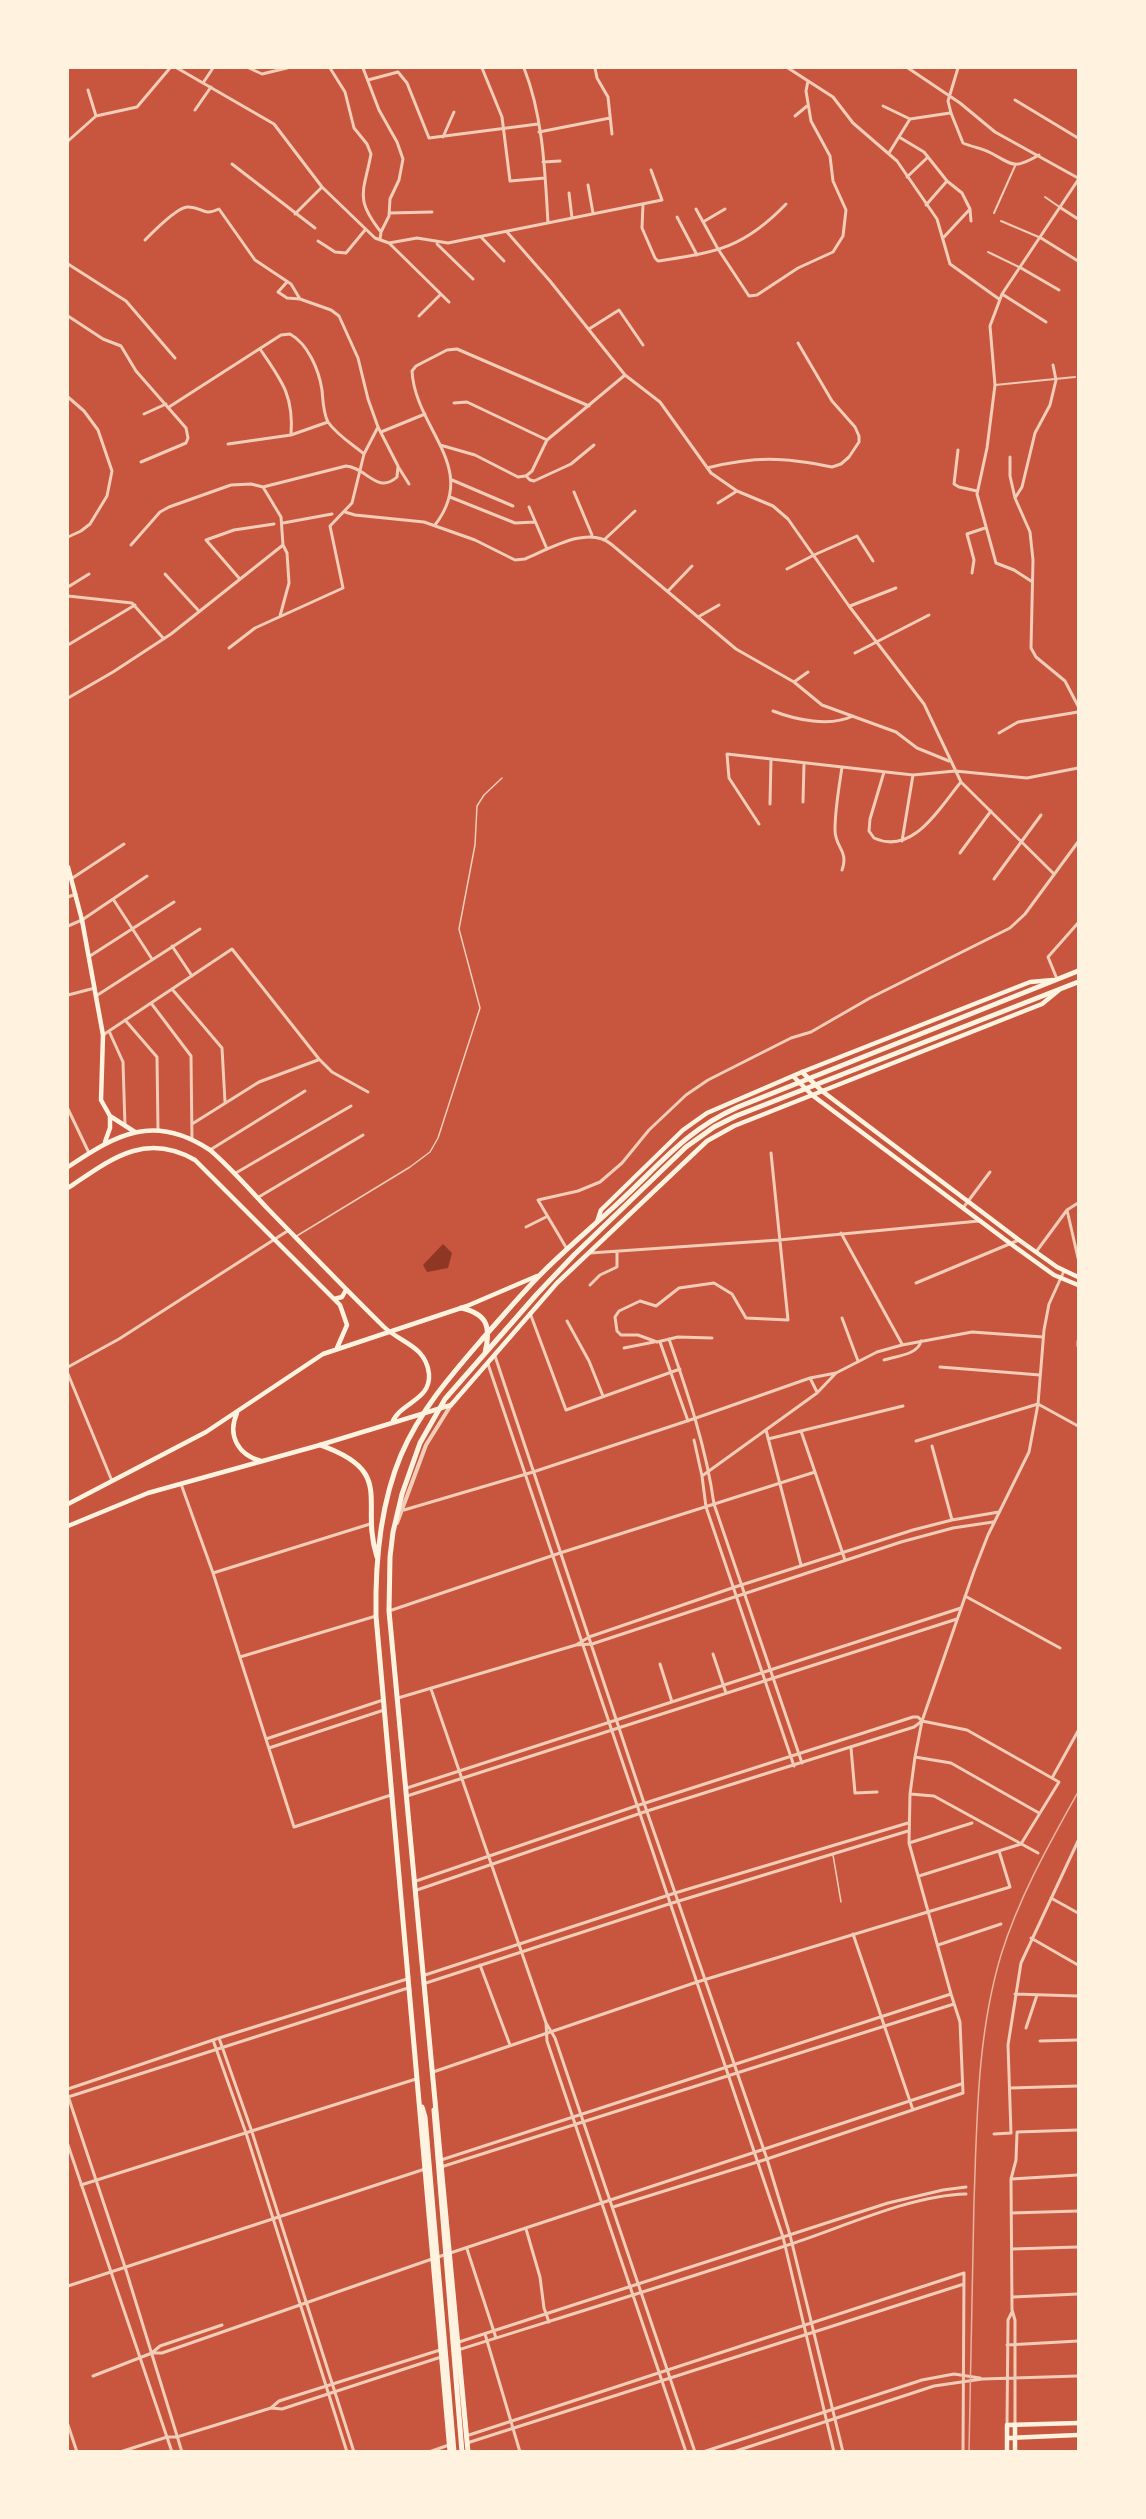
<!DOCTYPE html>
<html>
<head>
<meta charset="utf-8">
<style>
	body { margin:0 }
	#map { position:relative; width:1146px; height:2519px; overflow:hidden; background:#c8553d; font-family:"Archivo Narrow",sans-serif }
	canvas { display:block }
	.frame { position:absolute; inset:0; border:69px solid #fff3e0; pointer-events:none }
</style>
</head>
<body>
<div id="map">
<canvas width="1146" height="2519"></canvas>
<div class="frame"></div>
</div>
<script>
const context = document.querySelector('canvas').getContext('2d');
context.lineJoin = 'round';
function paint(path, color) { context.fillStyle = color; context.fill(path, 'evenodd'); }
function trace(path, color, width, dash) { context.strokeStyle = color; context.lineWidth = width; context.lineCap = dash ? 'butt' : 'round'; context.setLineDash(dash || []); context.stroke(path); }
const water = new Path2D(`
	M443,1244L452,1253L448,1268L427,1272L423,1265Z`);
const service = new Path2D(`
	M295,1237L410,1167L430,1152L438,1138L480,1008L459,929L475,845L477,806L484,795L502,778
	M833,1855L841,1902`);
const pedestrian = new Path2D(`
	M1045,197L1061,208
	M994,213L1015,166
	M1001,221L1041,238
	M988,252L1021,268
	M995,385L1075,377`);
const minor = new Path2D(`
	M177,68L274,124L322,187L375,238L389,243L417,238L448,243L662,200L651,170
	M249,68L262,74L287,68
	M330,68L345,92L354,128L367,144L371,154C364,192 354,198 381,232L380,240
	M363,68L379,110L397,142L403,159L399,180L390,199L389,216L381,232
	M482,68L502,117L510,181L545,178
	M524,68C543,116 545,171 548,223
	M595,68L597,78L608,97L612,134
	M788,68L833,97L853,123L897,161L937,219L950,264L999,299
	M908,68L960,103L995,132L1078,178
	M958,68L948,101L951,113L963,143C972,147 982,148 991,153C1014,165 1013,170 1039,155
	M368,80L398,72L407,83L429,138L538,124
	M203,83L213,68
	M88,90L96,116
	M1015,100L1078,138
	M883,106L910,119
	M195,110L211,87
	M795,116L807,106
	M910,119L950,113
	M539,132L610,118
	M443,137L454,112
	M899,137L924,152L947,181L962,193L970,209L971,221
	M68,141L96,116L137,107L170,68
	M889,153L910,119
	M543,162L560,161
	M232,164L315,228
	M907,177L928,157
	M588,185L593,213
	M569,193L572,218
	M643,204L642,228L655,258L658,261C717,252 744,248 786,204
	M926,205L947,181
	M1061,208L1078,219
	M696,209L718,249L749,296L757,295L798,268L833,252L843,236L846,210L833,181L830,156L811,121L806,91L808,81
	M390,213L432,212
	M295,214L322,187
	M677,217L697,255
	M703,222L725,209
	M507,232L550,281L625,375L660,402L711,473L737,491L773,506L788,519L849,606L924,704L961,782L1054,874
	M481,237L504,261
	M943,238L970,209
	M1041,238L1078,261
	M145,240C153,232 176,208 187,207C202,206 202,217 219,209L255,260L291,284L300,299
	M318,241L335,252L346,253L365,230
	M389,243L449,302
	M437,244L473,279
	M68,264L126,301L175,358
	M1021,268L1059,290
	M1002,294L1046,322
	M68,316L103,339L121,346L136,371L186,428L188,438L186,443L141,462
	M419,316L441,294
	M589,329L619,310L643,345
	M260,349C282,381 294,396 291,435
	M68,397L84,411L98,430L112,471L107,496L90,524L81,531L68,537
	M454,403L467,402L547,440
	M169,407L281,335L290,334C308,344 319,370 322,390C323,400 323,413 328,422C337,435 352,444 364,454
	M144,414L166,404
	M381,432L425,414
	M228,444L291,435L328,422
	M440,445L475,455L518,477L525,476
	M958,450L954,484L959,487L977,491
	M1010,457V476L1015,498L1030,532L1033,560L1031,648L1036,657L1065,681L1078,706
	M399,468L409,484
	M707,468C755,456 783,457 832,467L841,464L849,457L859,442V436L855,427L832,401L798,343
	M526,476L532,471L547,440L625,375
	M526,476L530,480L534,481L571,464L594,445
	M452,480L513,506
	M263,487L281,517L283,545L287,553L289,583L280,616
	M574,492L592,535
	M450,497L515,523L535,522
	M1015,498L1022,487L1035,433L1050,405L1056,380L1053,365
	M718,503L737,491
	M529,507L547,549
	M345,512L355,515L424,522L475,540L515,560L525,559C549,549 588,525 611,544L736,649L794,682L822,705L896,732L917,748L949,761
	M283,523L332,514
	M435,525C480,467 415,429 412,371L416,366L447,350L457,349L589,406
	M605,539L635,511
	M131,545L160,512L169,507L231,485L251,484L263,487L346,466C366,467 377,495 397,477L398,466L378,427L368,399L358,358L339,316L331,310L300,299L287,298L278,292L287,282
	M787,569L814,555L857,536L873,561
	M972,573L974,560L967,534L985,528
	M165,574L198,610
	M239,578L206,540L234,530L274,524
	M1031,581L1014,570L996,563L977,494L987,448L995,385L990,326L1002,294L1078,180
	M68,587L89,574
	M668,591L692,566
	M68,596L132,603L164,639
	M850,606L896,588
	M698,617L719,605
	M68,645L135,605
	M229,648L255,628L343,588L330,526L352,503L364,454L378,427
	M855,653L929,615
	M794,682L808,672
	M68,698L113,672L171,634L283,545
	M773,711C796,720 830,727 853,716
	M999,733L1018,722L1078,712
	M884,772L870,819L869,831L874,838C913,856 939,808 961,782
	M803,802L804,763
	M770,804L771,759
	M759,824L729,778L727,754L913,775L955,771L1027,778L1078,768
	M902,841L913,775
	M960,853L991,811
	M842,870C849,850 835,848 835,830C835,809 839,788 842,767
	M71,879L124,844
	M994,879L1041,815
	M68,897L76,894
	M113,899L152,959
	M68,926L82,920L147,876
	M172,946L192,976
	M90,956L174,902
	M1057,979L1048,957L1078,923
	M172,989L222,1048L225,1102
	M68,995L95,988
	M96,996L200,929
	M151,1003L191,1056L192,1140
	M125,1020L157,1057L158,1131
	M109,1031L123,1062L125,1126
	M103,1035L232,949L319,1059L332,1072L368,1092
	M68,1109L89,1153
	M192,1124L259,1082L318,1060
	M210,1150L305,1091
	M234,1174L351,1106
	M257,1198L363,1135
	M963,1208L990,1172
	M1067,1210L1078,1258
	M526,1227L546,1217
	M841,1233L902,1344
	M567,1249L538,1200L578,1191L600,1182L622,1163L649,1130L686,1095L708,1080L791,1038L811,1032L870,998L1010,928L1025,914L1078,842
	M1036,1252L1067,1210L1078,1203
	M590,1253L779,1240L979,1221
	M916,1283L1019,1240
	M590,1285L600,1275L617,1267V1252
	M530,1313L566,1410L680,1369
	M842,1318L858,1361
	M567,1321L589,1361L603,1396
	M712,1338L678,1337L657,1342L638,1335H621L617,1331L615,1317L619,1311L640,1301L656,1306L679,1288L714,1283L732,1294L746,1318L788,1320L771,1153
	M669,1339C688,1394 706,1447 714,1504L802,1763
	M1078,1341V1346
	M660,1342L688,1421
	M624,1348L654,1342
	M495,1356L644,1803L767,2159L790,2235L843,2452
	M884,1360C896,1356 918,1355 921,1341
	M488,1364L783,2237L834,2452
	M68,1367L119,1339L289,1230
	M940,1367L1040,1375
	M68,1374L112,1481
	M810,1378L817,1392
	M766,1430L801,1565
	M801,1431L845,1560
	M768,1439L903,1406
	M694,1440L702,1476L706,1507L794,1766
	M916,1441L1038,1404L1078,1426
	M932,1446L952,1520
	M702,1476L817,1393L836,1373
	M181,1484L213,1573L294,1827L391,1795
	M404,1510L533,1472L696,1418L810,1378L836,1373L877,1352L902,1345L972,1332L1043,1337
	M213,1573L370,1524
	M965,1596L1060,1648
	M389,1611L560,1553L815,1472
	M576,1645L589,1637L735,1587L913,1530L952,1520L999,1512
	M713,1654L726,1693
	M240,1657L376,1616
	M660,1664L672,1702
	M431,1689L546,2023L555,2038L695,2452
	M398,1698L576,1645L592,1644L901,1542L953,1528L993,1522
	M266,1739L383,1700
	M269,1748L384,1710
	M851,1748L855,1793L877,1792
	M915,1757L951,1763L1039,1813
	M1052,1778L1078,1731
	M407,1788L961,1608
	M910,1794L934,1796L1038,1853
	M407,1796L957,1619
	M909,1843L972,1823
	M416,1881L636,1806L913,1717H918L922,1721L967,1730L1059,1782L1021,1844L919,1876
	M417,1890L647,1811L914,1727L922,1721
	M1051,1898L1078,1913
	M853,1934L913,2110
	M1031,1938L1078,1965
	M938,1945L1001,1924
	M480,1965L510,2045
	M425,1975L675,1893L908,1823
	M426,1983L669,1904L908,1831
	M1015,1994L1078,1996
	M546,2023L547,2041L686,2452
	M1026,2028L1037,1995
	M219,2038L252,2132L354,2452
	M213,2040L246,2133L347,2452
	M1040,2041L1078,2040
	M433,2072L697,1982L1010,1887L999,1851
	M1010,2088L1078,2086
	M68,2089L219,2038L407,1979
	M68,2096L125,2267L182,2452
	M68,2097L408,1988
	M1017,2132L1078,2130
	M1011,2133L1008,2045L1021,1963L1078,1841
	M994,2134L1011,2133
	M68,2145L172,2452
	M441,2160L951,1994
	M441,2167L954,2004
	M1011,2179L1078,2175
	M81,2185L416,2079
	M613,2207L767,2159L963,2093L960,2022L951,1994L909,1843L910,1794L915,1757L922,1721L974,1571L988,1535L1029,1452L1038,1404L1044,1330L1049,1304L1064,1271
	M1011,2213L1078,2211
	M526,2229L540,2277L544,2308L549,2322
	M467,2249L496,2338
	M1012,2249L1078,2247
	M68,2286L425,2169
	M1013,2297L1078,2294
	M485,2334L520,2452
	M459,2342L888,2203L943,2190L966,2187
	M1007,2345L1078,2341
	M458,2350C569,2315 680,2281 791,2244C843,2227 912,2195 966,2194
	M153,2352L160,2346L222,2325
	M93,2376L152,2353H162L432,2259L961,2084
	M271,2408L279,2401L440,2350
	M68,2425L77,2452
	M1007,2425L1008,2320L1012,2312
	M1015,2425V2320L1012,2310L1011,2179L1016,2160L1017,2133
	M466,2436L964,2273L963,2452
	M467,2443L964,2284
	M120,2452L167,2437H177L271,2408L282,2409L441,2357
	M429,2452L449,2445
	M703,2452L922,2380L954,2374L980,2378
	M733,2452L934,2386L982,2379L1078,2376`);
const tertiary = new Path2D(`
	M397,1523L426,1445L451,1405`);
const secondary = new Path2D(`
	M68,867L82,920L103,1035L101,1100L110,1116L135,1132
	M802,1072L822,1091L1019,1240L1057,1267L1078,1277
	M793,1076L812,1095L1011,1244L1054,1275L1078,1285
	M105,1142L110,1128V1116
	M68,1167C117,1134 154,1113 210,1150C231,1168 249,1189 268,1209C306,1248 344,1288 384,1327C401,1343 426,1346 429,1374C431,1401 400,1402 392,1423
	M68,1188C110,1160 144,1131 195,1160L340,1305L347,1325L337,1348
	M597,1222L601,1210L683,1130L707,1113L802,1072L1030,982L1053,980
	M334,1299L342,1297L346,1290
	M237,1413C227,1435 238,1455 261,1461
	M68,1504L206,1432L323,1354L467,1306L537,1276
	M68,1526L148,1493L320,1445L451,1405L557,1283L707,1141L734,1126L1042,1004L1059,990
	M1007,2438L1078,2435
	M1007,2452V2425L1078,2423
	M1015,2452V2425`);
const trunk = new Path2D(`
	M461,1308C488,1314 491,1327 485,1353
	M320,1445C397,1472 359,1501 377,1557
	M422,2107L425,2117L454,2452
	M434,2110L462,2452
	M450,2452L376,1616C375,1562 380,1505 401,1455C421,1409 452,1374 484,1337C503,1316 522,1293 542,1273C566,1249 591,1228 616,1205C658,1167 684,1131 738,1107L1078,971
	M468,2452L389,1611L390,1557L393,1532L402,1494L420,1443L445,1399L537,1294L574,1255L686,1147L714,1127L736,1116L1078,982`);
const rail = new Path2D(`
	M969,2452C971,2368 972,2285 974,2202C977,2119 977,2035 1001,1955C1019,1897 1049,1844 1078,1792`);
paint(water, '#8f3625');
trace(service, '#f1ccb7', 1.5);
trace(pedestrian, '#f1ccb7', 2);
trace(minor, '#f1ccb7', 3);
trace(tertiary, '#f1ccb7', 4);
trace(secondary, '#fff3e0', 4.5);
trace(trunk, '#fff3e0', 5);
trace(rail, '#e9b49f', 1.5);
</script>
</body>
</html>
